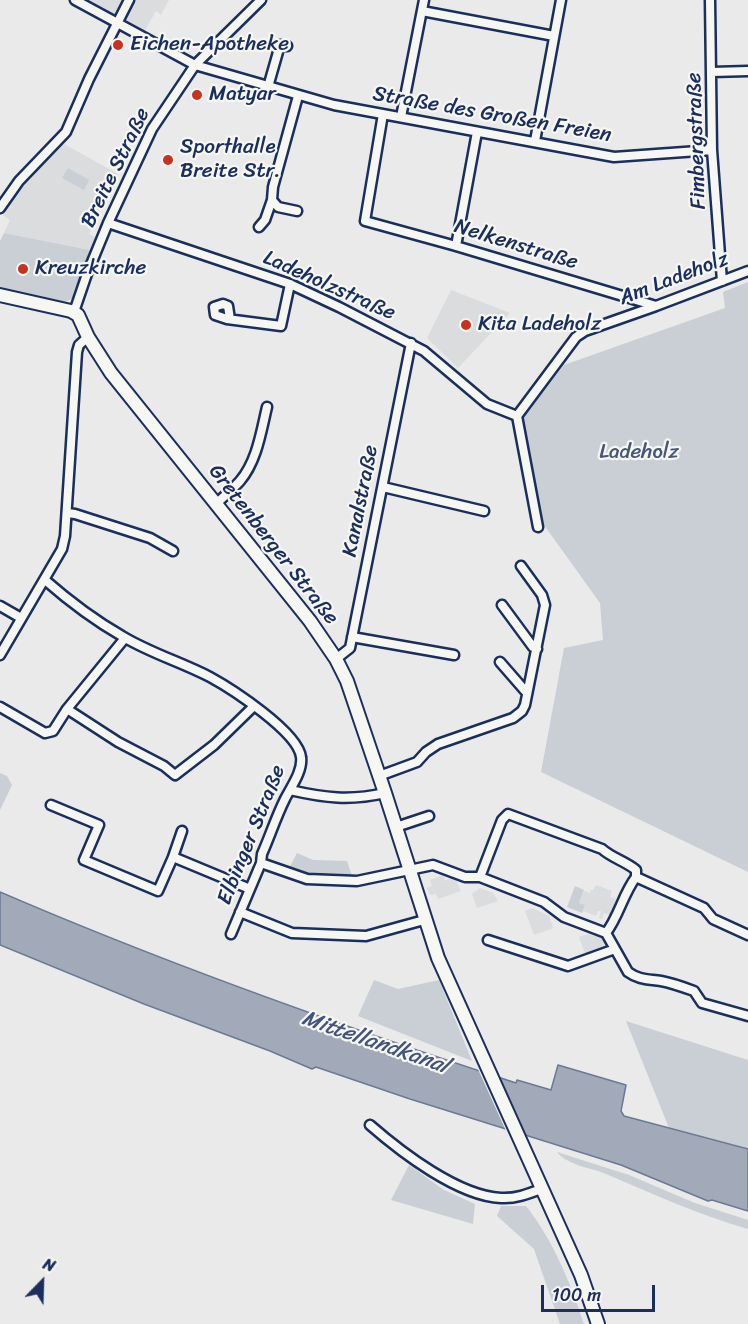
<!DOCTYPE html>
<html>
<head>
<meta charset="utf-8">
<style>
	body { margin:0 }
	#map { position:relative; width:748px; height:1324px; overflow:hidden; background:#e9eae9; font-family:Sriracha,sans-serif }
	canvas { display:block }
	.north { position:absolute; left:12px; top:1252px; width:60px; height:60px; -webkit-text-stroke:4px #f6f6f2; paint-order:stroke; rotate:23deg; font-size:16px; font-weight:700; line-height:24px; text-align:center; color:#1b2f5e }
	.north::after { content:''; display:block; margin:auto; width:21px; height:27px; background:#1b2f5e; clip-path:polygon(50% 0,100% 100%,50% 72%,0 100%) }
	.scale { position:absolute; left:541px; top:1285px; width:114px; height:27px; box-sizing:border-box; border:3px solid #1b2f5e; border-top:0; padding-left:8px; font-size:18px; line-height:21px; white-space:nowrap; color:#1b2f5e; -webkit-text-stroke:4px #f6f6f2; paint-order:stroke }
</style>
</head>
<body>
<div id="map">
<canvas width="748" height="1324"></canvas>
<div class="north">N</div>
<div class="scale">100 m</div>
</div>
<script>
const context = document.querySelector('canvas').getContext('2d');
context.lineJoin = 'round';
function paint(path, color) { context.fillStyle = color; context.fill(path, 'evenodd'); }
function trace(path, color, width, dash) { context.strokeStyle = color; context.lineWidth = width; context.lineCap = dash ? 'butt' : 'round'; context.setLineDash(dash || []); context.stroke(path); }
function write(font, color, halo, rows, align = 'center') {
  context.font = font + ' Sriracha,sans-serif'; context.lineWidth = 4.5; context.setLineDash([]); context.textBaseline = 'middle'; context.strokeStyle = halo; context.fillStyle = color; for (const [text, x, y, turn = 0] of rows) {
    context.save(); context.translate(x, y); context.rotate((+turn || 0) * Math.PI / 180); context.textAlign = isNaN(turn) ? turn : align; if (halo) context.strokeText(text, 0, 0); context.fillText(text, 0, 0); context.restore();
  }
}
const built = new Path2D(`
	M88,0H169L161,15L156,11L144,32Z
	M64,144L118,174L105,200H102L89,234L95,237L90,250L4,233L10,220L3,215L26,179Z
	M451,290L510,313L458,368L427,338Z
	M443,875L445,881L451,878L456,880L461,891L438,899L436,894L430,895L427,888L432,886L430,880Z
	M596,885L612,891L610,897L616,899L610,915L604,913L602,919L599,918L601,911H598L596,916L583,911L585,905L579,903L584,891L590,893L591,890H593Z
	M480,888L493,893L498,901L477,908L472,894Z
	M532,908L549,916L553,927L551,929L534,935L525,911Z
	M588,934L594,936L600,934L606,950L586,956L579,937Z`);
const green = new Path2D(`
	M68,168L89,180L84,190L62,178Z
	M4,233L90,250L73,298L67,301L61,302L0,287V241Z
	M748,282V872L541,772L564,648L603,640L600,603L544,525L522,419L564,365L725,308L723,292Z
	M0,773L7,776L12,785L0,810Z
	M297,853L313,860L347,861L353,879L306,877L288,870Z
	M575,886L584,890L579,903L585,905L582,913L567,907Z
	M374,980L398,989L439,980L472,1061L358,1016Z
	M626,1021L748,1060V1149L669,1128Z
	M557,1152L629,1175L695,1203L748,1220V1229C699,1215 653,1194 606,1174C589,1167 569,1166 557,1152Z
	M409,1165L444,1190L475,1204L473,1224L391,1200Z
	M501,1206H526C553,1240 570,1282 584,1324H560L534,1249L497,1216Z`);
const water = new Path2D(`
	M0,892C167,964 338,1025 510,1081L516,1083L517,1080L551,1090L558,1065L626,1085L621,1111L624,1116L748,1149V1211L712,1200L708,1201L621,1165L410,1099L316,1067L312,1069L270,1051L144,1004L0,945Z`);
const pier = new Path2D(`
	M477,1067L497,1074L527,1139L507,1133Z`);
const street = new Path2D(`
	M75,0L195,65L334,105L614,157L712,150
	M710,0L712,150L722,281
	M422,11L554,36
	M712,72L748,71
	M268,87L280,45L287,46
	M383,114L365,221L456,246L656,306
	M401,117L424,0
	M535,141L561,0
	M0,208L19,181L66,132L89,79L129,0
	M297,211L278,207L272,200L273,187L298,96
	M108,223L290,284L339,307L424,351L487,404L517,416
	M259,227L265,220L272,200
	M456,246L477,132
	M74,312L87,274L108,223L152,129L195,65L261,0
	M230,319L228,306L223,304L214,307L215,315L227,319L281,326L290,284
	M383,487L484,511
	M216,504C224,496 233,489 240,481C257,461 261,432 267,407
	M67,513L75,514L150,538L173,551
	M538,527L517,416L576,337L585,331L656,306L748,271
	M45,580C69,601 94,620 122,636C150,653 181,662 210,677C232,689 298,732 301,757C303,771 291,787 285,799C276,817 270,836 262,854L261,863L231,934
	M502,605L533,647L537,649
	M0,606L21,618
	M352,637L454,655
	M0,655L62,549L65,536L77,352L79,345L88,337
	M336,659L350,648L411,343
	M500,662L527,693
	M0,707L45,733L53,731L67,709L125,638
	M67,709L118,742L164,766L175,775L214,745L254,706
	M379,776L417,762L426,752L438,744L513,718L522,711L525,705L545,605L542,595L521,566
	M290,790C325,798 350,801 385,793
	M51,805L99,825L84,860L158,891L173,857L250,889
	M396,827L429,816
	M173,857L182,831
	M261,863L307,879L357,881L433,865L465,877H480L544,902L564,917L606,933L628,972C639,980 648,979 661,981C672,983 683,987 694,991L702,1003L748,1016
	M480,877L502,820L508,814L602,849C612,858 625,861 636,870V877C623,894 619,916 606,933
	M636,877L704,908L713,919L748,935
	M240,912L292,933L366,936L424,920
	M488,940L568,966L615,949
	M370,1125C401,1152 458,1196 501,1198C515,1199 528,1194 541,1189`);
const secondary = new Path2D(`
	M0,295L71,311L78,315L88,337L111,373L310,621L336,659L347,681L385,793L438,958L581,1275L598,1324`);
const markers = [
	[118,45,6,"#c8321e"],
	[197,95,6,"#c8321e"],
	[168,160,6,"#c8321e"],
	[23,269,6,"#c8321e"],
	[466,325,6,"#c8321e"]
];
const poiNames = [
	["Eichen-Apotheke",130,45],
	["Matyar",209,95],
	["Sporthalle",180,148],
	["Breite Str.",180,172],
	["Kreuzkirche",35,269],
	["Kita Ladeholz",478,325]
];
const streetNames = [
	["Straße des Großen Freien",492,115,10],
	["Fimbergstraße",697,141,-92],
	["Breite Straße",116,168,-64],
	["Nelkenstraße",516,245,17],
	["Am Ladeholz",674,279,-21],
	["Ladeholzstraße",329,286,24],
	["Kanalstraße",361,501,-79],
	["Gretenberger Straße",273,545,52],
	["Elbinger Straße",252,835,-68]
];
const parkNames = [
	["Ladeholz",639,453]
];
const waterNames = [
	["Mittellandkanal",375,1043,19]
];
paint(built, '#dadcde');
paint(green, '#caced5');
paint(water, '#a2aaba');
trace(water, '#6c7995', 1.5);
paint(pier, '#e9eae9');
trace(street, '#1b2f5e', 13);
trace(secondary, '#1b2f5e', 16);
trace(street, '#f6f6f2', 8);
trace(secondary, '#f6f6f2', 12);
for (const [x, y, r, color] of markers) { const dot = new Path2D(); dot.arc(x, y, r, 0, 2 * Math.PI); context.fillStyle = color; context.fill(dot); trace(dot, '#f6f6f2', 2); }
write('21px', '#1b2f5e', '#f6f6f2', poiNames, 'left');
write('21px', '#1b2f5e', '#f6f6f2', streetNames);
write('21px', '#47577c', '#f6f6f2', parkNames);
write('italic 22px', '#44547a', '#f6f6f2', waterNames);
</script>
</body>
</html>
